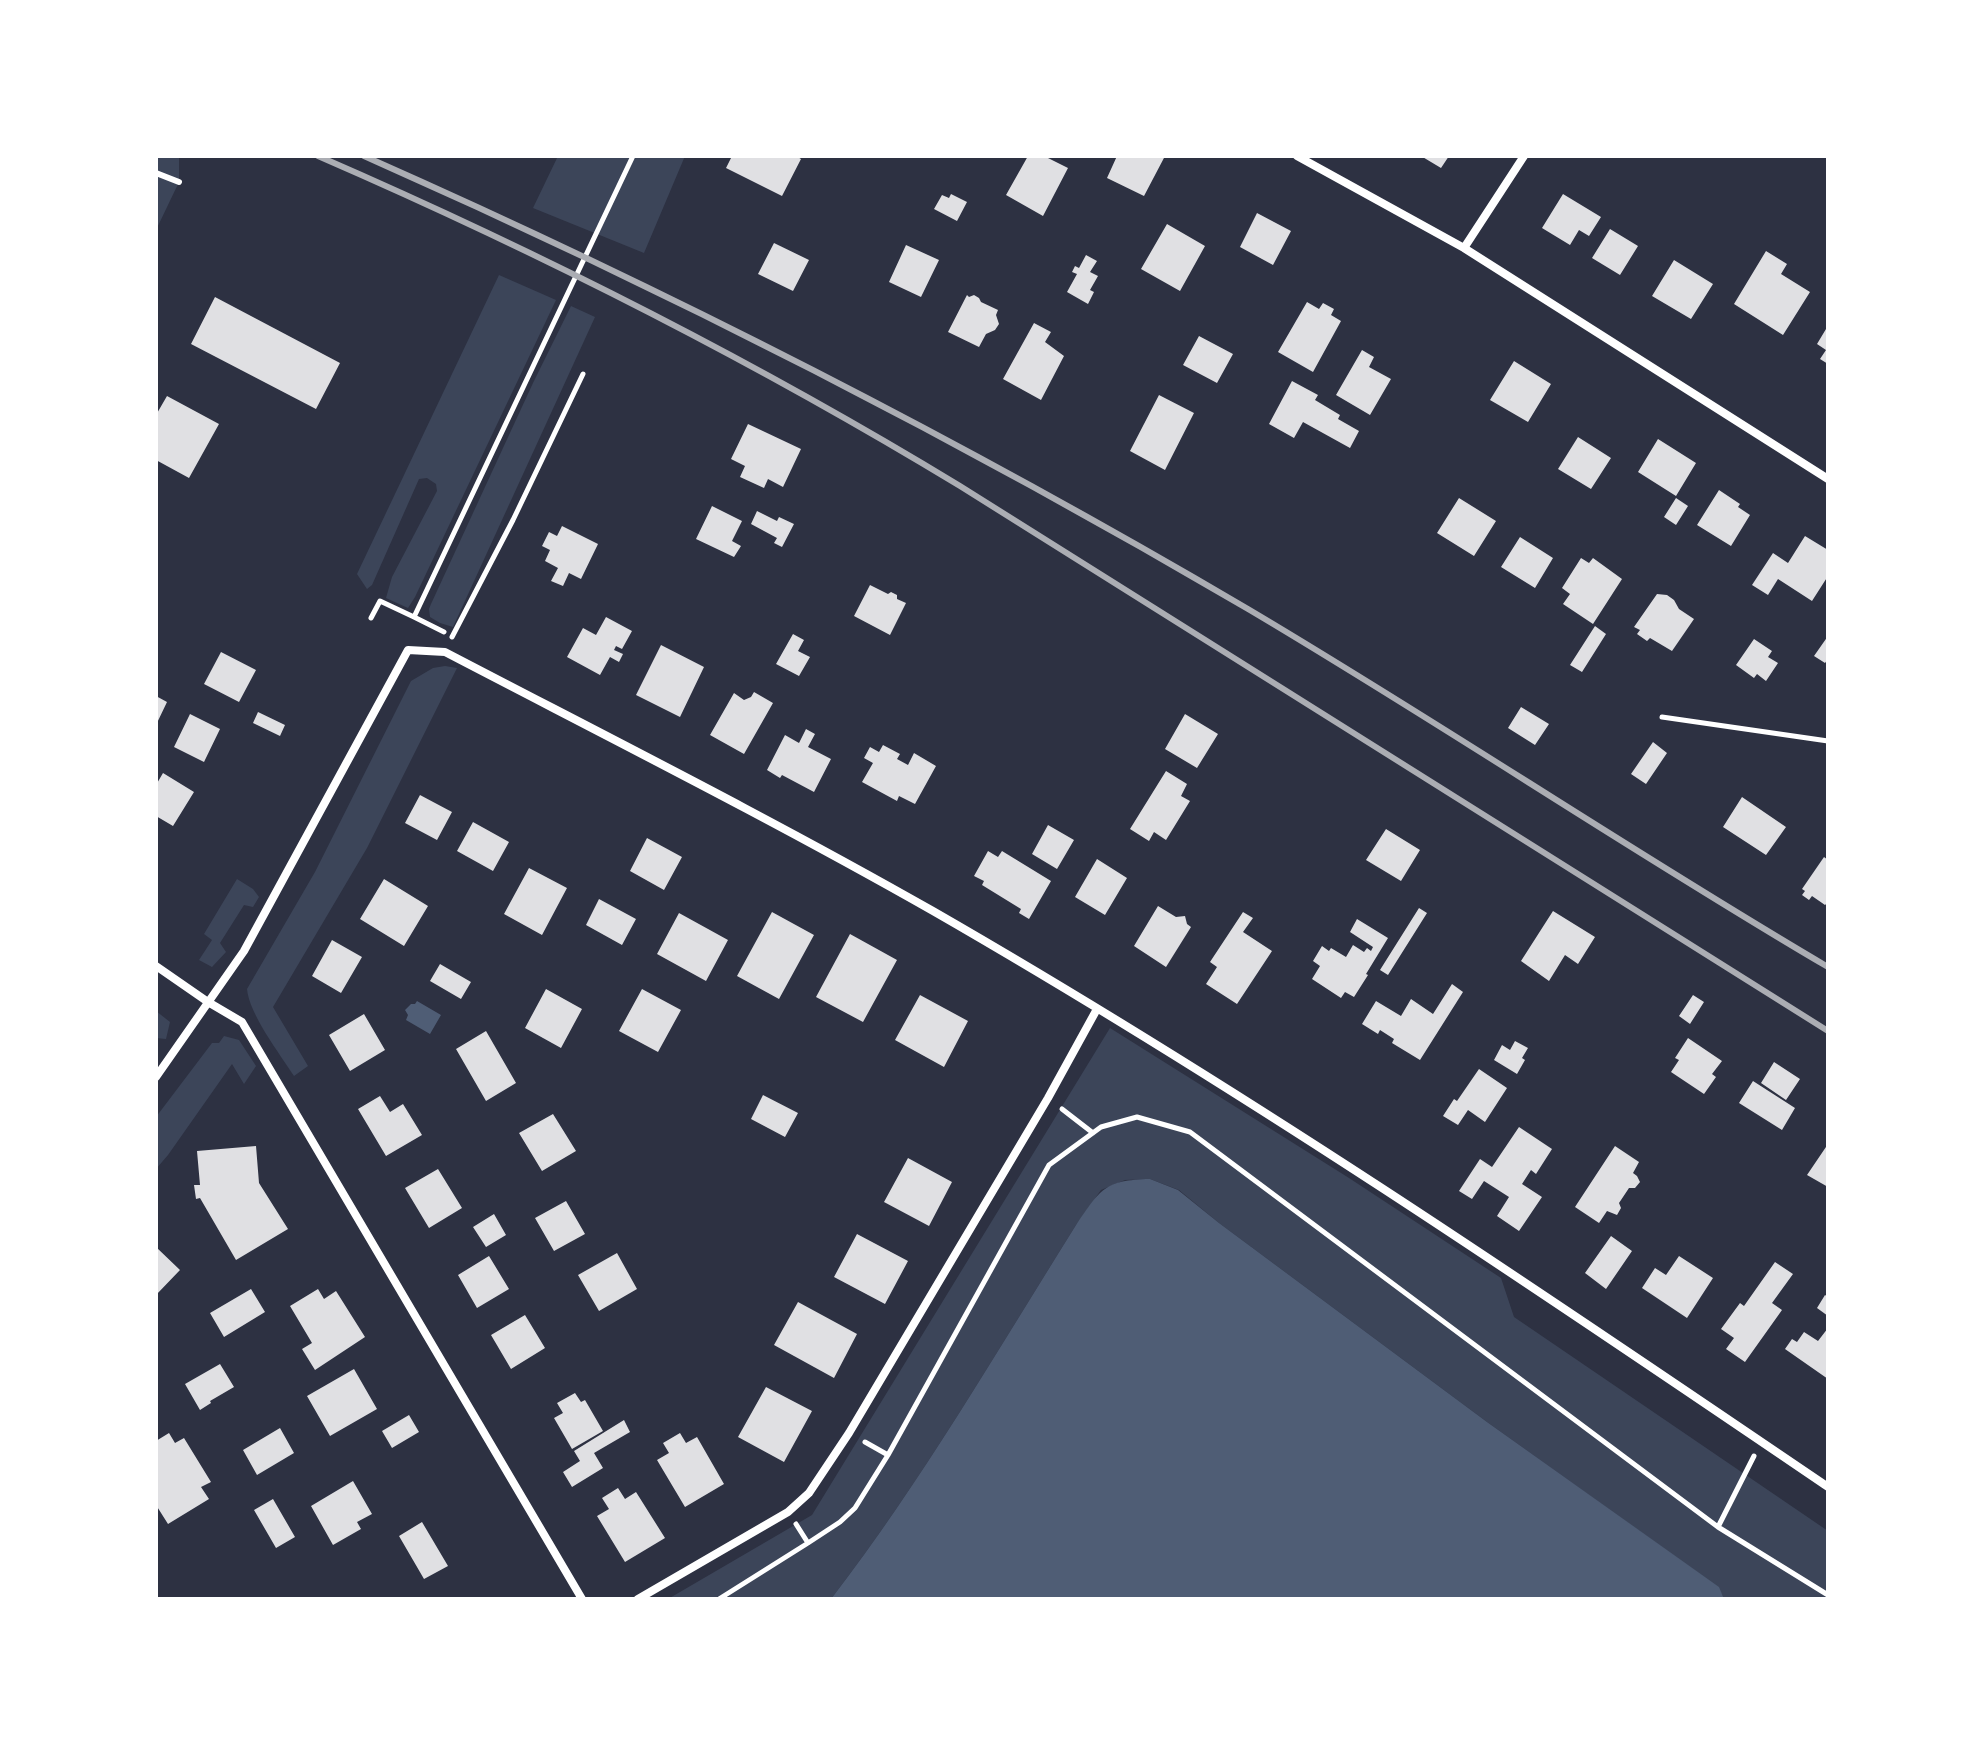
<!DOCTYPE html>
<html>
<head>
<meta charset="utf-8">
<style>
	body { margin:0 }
	#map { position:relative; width:1984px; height:1755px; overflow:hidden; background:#2d3142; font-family:Karla,sans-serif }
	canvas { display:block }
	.frame { position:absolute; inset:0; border:158px solid #fff; pointer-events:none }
</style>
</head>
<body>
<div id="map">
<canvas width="1984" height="1755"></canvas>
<div class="frame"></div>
</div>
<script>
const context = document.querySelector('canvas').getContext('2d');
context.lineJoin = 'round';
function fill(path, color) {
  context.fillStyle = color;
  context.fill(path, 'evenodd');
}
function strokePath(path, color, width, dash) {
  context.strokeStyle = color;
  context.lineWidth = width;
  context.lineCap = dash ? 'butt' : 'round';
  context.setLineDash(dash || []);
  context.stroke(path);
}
fill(new Path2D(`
	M156 156H179V182L156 230Z
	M558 156H685L644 253 533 208Z
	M499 275 556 300 415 597 408 608 386 598 392 577 437 491 436 484 427 478 419 479 372 585 367 589 357 574Z
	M571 306 595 317 453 627 440 623 430 617 429 609 431 604 533 383Z
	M445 666 457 668 367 848 273 1007 308 1066 294 1076C280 1054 249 1014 247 989L315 872 411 681 433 668Z
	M237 879 253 889 259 897 253 907 244 905 220 943 226 952 212 967 199 960 212 940 204 934Z
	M156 1011 170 1022 166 1039 156 1038Z
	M1110 1028 1349 1178 1501 1278 1514 1317 1828 1531V1599H1724L1718 1587 1487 1422 1219 1223 1179 1190 1150 1179 1125 1180 1101 1190 1076 1225C997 1351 922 1481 831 1599H668L812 1515Z
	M224 1036 239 1040 256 1066 244 1084 232 1064 168 1155 156 1169V1117L212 1043H219Z`), '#3c4559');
fill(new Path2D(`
	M417 1001 441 1015 430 1034 406 1020 408 1015 405 1010 411 1004H415Z
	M1150 1179 1178 1190 1219 1223 1487 1422 1719 1587 1724 1599H831C922 1481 997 1351 1076 1225 1101 1189 1104 1180 1150 1179Z`), '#4f5d75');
fill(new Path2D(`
	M732 156H796L801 159 782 196 726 168Z
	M1028 156H1044L1068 168 1043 216 1006 195Z
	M1117 156H1165L1144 196 1107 178Z
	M1421 156H1449L1441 168Z
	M951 194 967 202 957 221 934 209 942 195 949 198Z
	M1563 194 1601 217 1589 236 1579 230 1570 245 1542 228Z
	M1257 213 1291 231 1273 265 1240 247Z
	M1167 224 1205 246 1180 291 1141 269Z
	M1610 229 1638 246 1620 275 1592 258Z
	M774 243 809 260 793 291 758 274Z
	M906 245 939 260 921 297 889 282Z
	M1766 251 1787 264 1781 274 1810 292 1783 335 1734 304Z
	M1086 255 1097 261 1090 272 1098 276 1090 290 1094 292 1088 304 1067 292 1077 274 1072 272 1075 266 1079 268Z
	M1674 260 1713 284 1691 319 1652 296Z
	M967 295 969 297 974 295 979 298 981 302 998 310 996 315 999 324 995 330 986 334 979 347 948 332Z
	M215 297 340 363 316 409 191 344Z
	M1307 302 1319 309 1323 303 1334 309 1331 315 1341 321 1313 372 1278 352Z
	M1034 323 1051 332 1045 342 1064 356 1041 400 1003 379Z
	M1826 329 1828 330V364L1820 359 1826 350 1817 344Z
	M1199 336 1233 354 1217 383 1183 365Z
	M1362 350 1374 357 1369 367 1391 379 1370 415 1336 395Z
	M1514 361 1551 384 1528 422 1490 400Z
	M1292 381 1318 395 1315 400 1340 415 1338 419 1359 431 1350 448 1303 422 1294 438 1269 424Z
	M1159 395 1194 413 1165 470 1130 451Z
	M167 396 219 424 189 478 156 460V415Z
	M748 424 801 449 783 487 768 479 764 488 740 477 745 466 731 459Z
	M1578 437 1611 458 1591 489 1558 469Z
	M1658 439 1696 463 1676 496 1638 472Z
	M1719 490 1740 504 1738 507 1750 515 1731 546 1697 525Z
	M1459 498 1496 521 1474 556 1437 533Z
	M1676 498 1688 506 1676 525 1664 517Z
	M712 506 742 521 732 541 741 546 734 557 696 539Z
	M757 511 777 521 779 517 794 524 782 547 774 543 777 538 751 524Z
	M562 526 598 544 581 579 569 573 563 586 551 581 558 568 545 561 550 550 542 546 549 532 557 536Z
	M1805 536 1828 550V576L1812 601 1778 579 1768 595 1752 585 1773 553 1788 563Z
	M1520 537 1553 558 1535 588 1501 567Z
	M1581 558 1589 563 1593 558 1622 579 1593 624 1563 604 1570 594 1562 588Z
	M870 585 888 594 891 592 897 595V599L906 603 890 635 854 616Z
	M1657 594 1667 595 1674 600 1679 609 1694 619 1672 651 1650 638 1647 641 1637 634 1640 630 1634 627Z
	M606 617 632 631 622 649 616 646 614 650 623 654 619 662 610 657 600 675 567 657 583 628 596 635Z
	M1595 626 1606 634 1582 672 1570 665Z
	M793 634 804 640 798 651 810 657 799 676 776 664Z
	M1828 636V659L1825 663 1814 656Z
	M1754 639 1772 651 1768 657 1778 663 1766 681 1757 674 1754 678 1736 665Z
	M661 645 704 667 680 717 636 695Z
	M221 652 256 670 239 702 204 684Z
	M754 692 773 703 744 754 710 735 734 693 744 700 751 697Z
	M156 696 167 702 156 725Z
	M1521 707 1549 724 1535 745 1508 728Z
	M258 712 285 725 280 736 253 723Z
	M190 714 220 729 204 762 174 747Z
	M1185 714 1218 734 1197 768 1165 749Z
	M806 729 815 734 808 747 831 759 814 792 782 775 780 778 767 770 785 735 799 743Z
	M1653 742 1667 753 1646 784 1631 774Z
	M883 745 900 754 897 759 908 765 914 753 936 766 915 804 899 796 897 801 862 782 873 763 864 758 870 747 879 752Z
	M1166 771 1187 784 1181 796 1190 801 1166 840 1154 832 1149 841 1130 829Z
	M163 773 194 792 173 826 156 816V785Z
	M420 795 452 812 437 840 405 823Z
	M1742 797 1786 827 1766 855 1723 827Z
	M473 822 509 842 493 871 457 851Z
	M1048 825 1074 840 1057 869 1032 854Z
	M1386 829 1420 850 1401 881 1366 860Z
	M647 838 682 857 664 890 630 871Z
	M988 851 998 857 1002 851 1051 881 1029 919 1019 913 1021 909 982 885 984 881 974 876Z
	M1824 857 1828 860V902L1825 905 1812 896 1809 900 1802 895 1805 891 1802 889Z
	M1097 859 1127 878 1105 915 1075 897Z
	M529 868 567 888 542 935 504 914Z
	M384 879 428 906 404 946 360 919Z
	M599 899 636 919 622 945 586 925Z
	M1158 906 1176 917 1185 916 1187 924 1191 927 1166 967 1134 946Z
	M1419 908 1427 913 1388 975 1380 970Z
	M1553 911 1595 937 1578 964 1565 955 1549 981 1521 961Z
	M772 912 814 935 779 999 737 976Z
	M1243 912 1253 918 1243 932 1272 951 1237 1004 1206 984 1217 967 1210 962Z
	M679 913 728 940 706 981 657 954Z
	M1357 919 1388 938 1366 974 1368 975 1354 997 1345 992 1341 998 1312 979 1320 966 1313 961 1322 946 1329 951 1331 948 1346 957 1353 945 1364 952 1367 948 1371 951 1373 947 1350 932Z
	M850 934 897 960 863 1022 816 997Z
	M332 940 362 957 341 993 312 976Z
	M440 964 471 982 461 999 430 981Z
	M1452 984 1463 992 1420 1060 1392 1043 1394 1039 1380 1030 1378 1034 1362 1024 1376 1001 1401 1016 1411 999 1433 1014Z
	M546 989 582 1009 561 1048 525 1028Z
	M642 989 681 1010 658 1052 619 1031Z
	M920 995 968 1021 944 1067 895 1040Z
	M1693 995 1704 1002 1690 1024 1679 1016Z
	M364 1014 385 1050 350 1071 329 1035Z
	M486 1031 516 1083 486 1101 456 1049Z
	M1688 1038 1722 1061 1712 1074 1716 1077 1704 1094 1671 1072 1679 1060 1675 1058Z
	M1515 1041 1528 1048 1522 1058 1525 1060 1517 1074 1494 1060 1502 1045 1510 1050Z
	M1774 1062 1800 1079 1786 1100 1761 1083Z
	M1479 1069 1507 1088 1485 1122 1468 1110 1458 1125 1443 1116 1454 1099 1457 1101Z
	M1753 1081 1795 1108 1782 1130 1739 1103Z
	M763 1095 798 1113 785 1137 751 1119Z
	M380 1096 390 1112 403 1104 422 1135 386 1156 358 1109Z
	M553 1114 576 1151 542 1171 519 1133Z
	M1519 1127 1552 1149 1536 1174 1531 1170 1522 1184 1542 1197 1519 1231 1497 1216 1509 1197 1484 1181 1472 1199 1459 1191 1480 1159 1492 1167Z
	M1828 1144V1187L1807 1175Z
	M256 1146 259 1183 288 1229 236 1260 200 1198 196 1199 194 1185H200L197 1151Z
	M1615 1146 1639 1162 1633 1173 1637 1176 1640 1182 1635 1188H1629L1619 1203 1621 1208 1617 1215 1607 1211 1599 1223 1575 1207Z
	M908 1158 952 1182 929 1226 884 1202Z
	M438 1169 462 1208 429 1228 405 1188Z
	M566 1201 585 1234 554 1251 535 1218Z
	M494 1214 506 1235 486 1247 473 1227Z
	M857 1234 908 1261 885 1304 834 1277Z
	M1611 1236 1632 1251 1606 1289 1585 1273Z
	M156 1247 180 1270 156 1295Z
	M617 1253 637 1289 599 1311 578 1275Z
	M489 1256 509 1289 477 1308 458 1275Z
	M1679 1256 1713 1278 1687 1318 1642 1288 1655 1268 1666 1275Z
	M1775 1262 1793 1274 1772 1303 1782 1310 1745 1362 1726 1349 1734 1338 1721 1329 1740 1303 1744 1306Z
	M251 1289 265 1312 224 1337 210 1313Z
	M318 1289 324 1299 336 1291 365 1337 315 1370 302 1349 312 1343 290 1306Z
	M1825 1295 1828 1297V1316L1817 1308Z
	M798 1302 857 1334 834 1378 774 1345Z
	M525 1315 545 1348 511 1369 491 1335Z
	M1828 1328V1379L1785 1349 1792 1339 1797 1342 1804 1332 1818 1341Z
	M220 1364 234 1387 210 1401 211 1403 200 1410 185 1384Z
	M354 1369 377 1409 330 1436 307 1396Z
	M766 1387 812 1411 784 1462 738 1437Z
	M575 1393 581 1402 585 1400 603 1431 572 1449 554 1418 563 1413 557 1403Z
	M409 1415 419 1432 392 1448 382 1431Z
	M624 1420 630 1432 594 1453 603 1468 572 1487 563 1472 580 1461 574 1451Z
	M280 1428 294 1453 257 1475 243 1450Z
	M169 1433 175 1443 184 1438 211 1482 201 1487 209 1499 168 1524 156 1505V1441Z
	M680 1433 686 1443 697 1437 724 1484 685 1507 657 1460 669 1453 663 1443Z
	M353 1481 372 1514 357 1522 361 1529 333 1545 311 1506Z
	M618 1488 625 1499 636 1492 665 1538 625 1562 597 1516 609 1509 602 1498Z
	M273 1499 295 1537 276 1548 254 1510Z
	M422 1522 448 1566 424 1579 399 1536Z`), '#e0e0e3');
strokePath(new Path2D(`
	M371 618 380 601 414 617
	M444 632 414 617 633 156
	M452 637 513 520 583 374
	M1662 717 1828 741
	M1062 1109 1093 1133
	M865 1442 888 1455
	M796 1524 808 1543
	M1718 1527 1754 1456
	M719 1599 808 1543 840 1522 855 1508 888 1455 1049 1165 1101 1127 1137 1117 1190 1132 1718 1527 1828 1595`), '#fff', 5);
strokePath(new Path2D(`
	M156 173 179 182`), '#fff', 6);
strokePath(new Path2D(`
	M1297 156 1464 248 1828 479
	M1464 248 1524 156
	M156 966 208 1002 242 1022 582 1599
	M156 1077 244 951 408 650 445 652C608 737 773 820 933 911 1241 1088 1535 1288 1828 1487
	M638 1599 788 1512 809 1493 849 1433 1048 1098 1097 1009`), '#fff', 8);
strokePath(new Path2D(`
	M318 156C539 252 754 361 960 486L1828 1031
	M364 156C667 290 962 441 1248 609 1444 725 1632 852 1828 967`), '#abadb3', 6);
</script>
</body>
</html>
